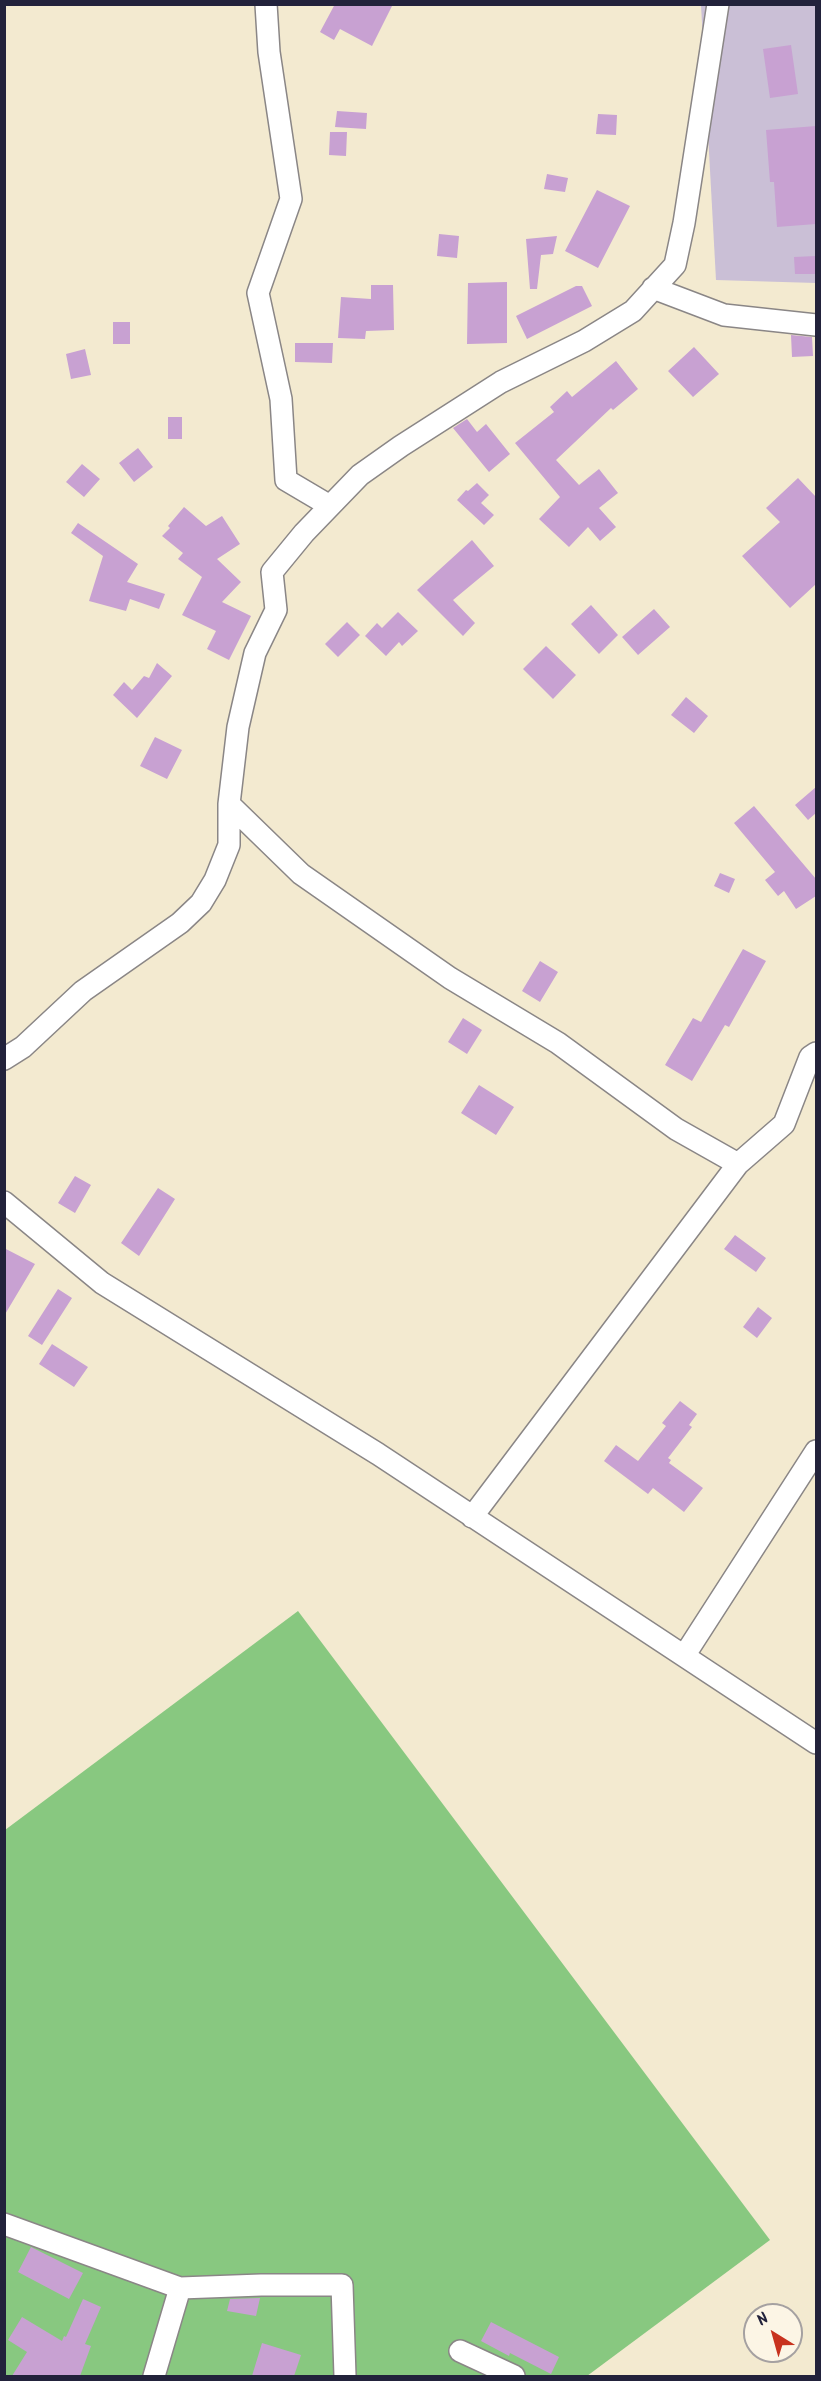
<!DOCTYPE html>
<html>
<head>
<meta charset="utf-8">
<style>
	body { margin:0 }
	#map { position:relative; width:821px; height:2381px; overflow:hidden; background:#f3ead0; font-family:Kalam,sans-serif }
	canvas { display:block }
	.frame { position:absolute; inset:0; border:6px solid #22223b; pointer-events:none }
	.north { position:absolute; left:743px; top:2303px; width:60px; height:60px; box-sizing:border-box; background:#fcf5e5; border:2px solid #a5a1a1; border-radius:50%; rotate:323deg; font-size:16px; font-weight:700; line-height:24px; text-align:center; color:#22223b }
	.north::after { content:''; display:block; margin:auto; width:21px; height:27px; background:#c8321e; clip-path:polygon(50% 0,100% 100%,50% 72%,0 100%) }
</style>
</head>
<body>
<div id="map">
<canvas width="821" height="2381"></canvas>
<div class="frame"></div>
<div class="north">N</div>
</div>
<script>
const context = document.querySelector('canvas').getContext('2d');
context.lineJoin = 'round';
function fill(path, color) {
  context.fillStyle = color;
  context.fill(path, 'evenodd');
}
function strokePath(path, color, width, dash) {
  context.strokeStyle = color;
  context.lineWidth = width;
  context.lineCap = dash ? 'butt' : 'round';
  context.setLineDash(dash || []);
  context.stroke(path);
}
fill(new Path2D(`
	M701 5H816V283L716 280Z`), '#cabfd6');
fill(new Path2D(`
	M298 1611 770 2240 587 2376H5V1830Z`), '#88c880');
fill(new Path2D(`
	M335 4H393L372 46 340 29 334 40 320 32Z
	M791 45 798 94 770 98 763 49Z
	M337 111 367 113 366 129 335 127Z
	M598 114 617 115 616 135 596 134Z
	M816 126V224L777 227 774 182H770L766 130Z
	M330 132H347L346 156 329 155Z
	M547 174 568 178 565 192 544 189Z
	M597 190 630 206 598 268 565 251Z
	M439 234 459 236 457 258 437 256Z
	M557 236 553 254 541 255 537 289H530L526 239Z
	M816 256V274H795L794 257Z
	M507 282V343L467 344 468 283Z
	M371 285H393L394 330 366 331 365 339 338 338 341 297 371 299Z
	M576 286H582L592 306 527 339 516 316Z
	M113 322H130V344H113Z
	M791 335 812 337 813 356 792 357Z
	M295 343H333L332 363 295 362Z
	M694 347 719 374 693 397 668 371Z
	M85 349 91 375 71 379 66 354Z
	M616 361 638 389 613 410 611 408 556 460 579 485 599 469 618 493 599 508 616 527 600 541 588 527 569 547 539 519 560 497 515 443 554 412 550 407 567 391 572 397Z
	M168 417H182V439H168Z
	M467 419 477 432 486 424 510 454 489 472 453 428Z
	M138 448 153 467 134 482 119 463Z
	M82 464 100 479 84 497 66 482Z
	M798 478 816 497V584L790 608 742 556 780 522 766 508Z
	M477 483 489 495 481 503 494 515 484 525 457 500 466 490 468 491Z
	M184 507 206 526 222 516 240 544 217 559 241 582 222 602 251 616 229 660 207 649 216 631 182 615 202 577 178 559 183 553 162 536 170 528 168 526Z
	M78 523 138 564 127 582 165 594 159 609 130 599 126 611 89 601 103 556 71 533Z
	M472 540 494 566 453 600 475 623 463 636 417 590Z
	M591 605 618 635 599 654 571 624Z
	M654 609 670 627 638 655 622 637Z
	M398 612 418 631 402 646 399 642 386 656 365 636 377 623 382 628Z
	M347 622 360 635 338 657 325 644Z
	M546 646 576 675 553 699 523 669Z
	M157 663 172 676 137 718 113 695 124 682 132 690 144 676 149 678Z
	M686 697 708 716 694 733 671 715Z
	M155 737 182 750 167 779 140 766Z
	M816 787V813L808 820 795 805Z
	M754 806 816 879V896L796 909 784 891 778 896 765 880 775 872 734 823Z
	M720 873 735 879 729 893 714 886Z
	M743 949 766 961 729 1027 725 1025 692 1081 665 1065 693 1018 701 1022Z
	M540 961 558 972 540 1002 522 991Z
	M463 1018 482 1030 467 1054 448 1042Z
	M479 1085 514 1107 496 1135 461 1113Z
	M75 1176 91 1185 75 1213 58 1203Z
	M158 1188 175 1199 139 1256 121 1243Z
	M735 1235 766 1258 756 1272 724 1249Z
	M4 1248 35 1264 4 1316Z
	M58 1289 72 1298 42 1345 28 1336Z
	M758 1307 772 1318 757 1338 743 1327Z
	M52 1344 88 1367 74 1387 39 1364Z
	M680 1401 697 1414 689 1425 692 1427 668 1458 671 1460 669 1463 703 1488 684 1512 653 1488 648 1494 604 1461 616 1445 638 1461 666 1426 662 1423Z
	M31 2247 83 2273 69 2299 18 2272Z
	M260 2298 256 2316 227 2311 230 2299Z
	M83 2299 101 2307 85 2344 91 2346 80 2376H12L27 2352 8 2340 22 2317 62 2341 64 2336 66 2337Z
	M491 2322 559 2357 551 2374 510 2353 509 2356 481 2341Z
	M262 2343 301 2355 294 2376H252Z`), '#c8a1d2');
const minor = new Path2D(`
	M266 4 269 52 291 199 258 293 281 399 286 480 330 506
	M653 288 724 315 816 325
	M229 804 301 874 450 978 558 1043 676 1129 738 1164 784 1124 810 1057 816 1053
	M4 1059 23 1047 83 991 180 923 201 903 215 880 229 845V804L238 727 255 653 276 610 272 572 304 533 360 475 401 446 501 382 584 341 633 311 675 265 684 223 718 4
	M4 1202 102 1283 378 1454 816 1743
	M472 1517 738 1164
	M684 1656 816 1451
	M4 2224 180 2288 154 2376
	M180 2288 261 2285H342L345 2376
	M460 2351 514 2376`);
strokePath(minor, '#8a8686', 24);
strokePath(minor, '#fff', 21);
</script>
</body>
</html>
